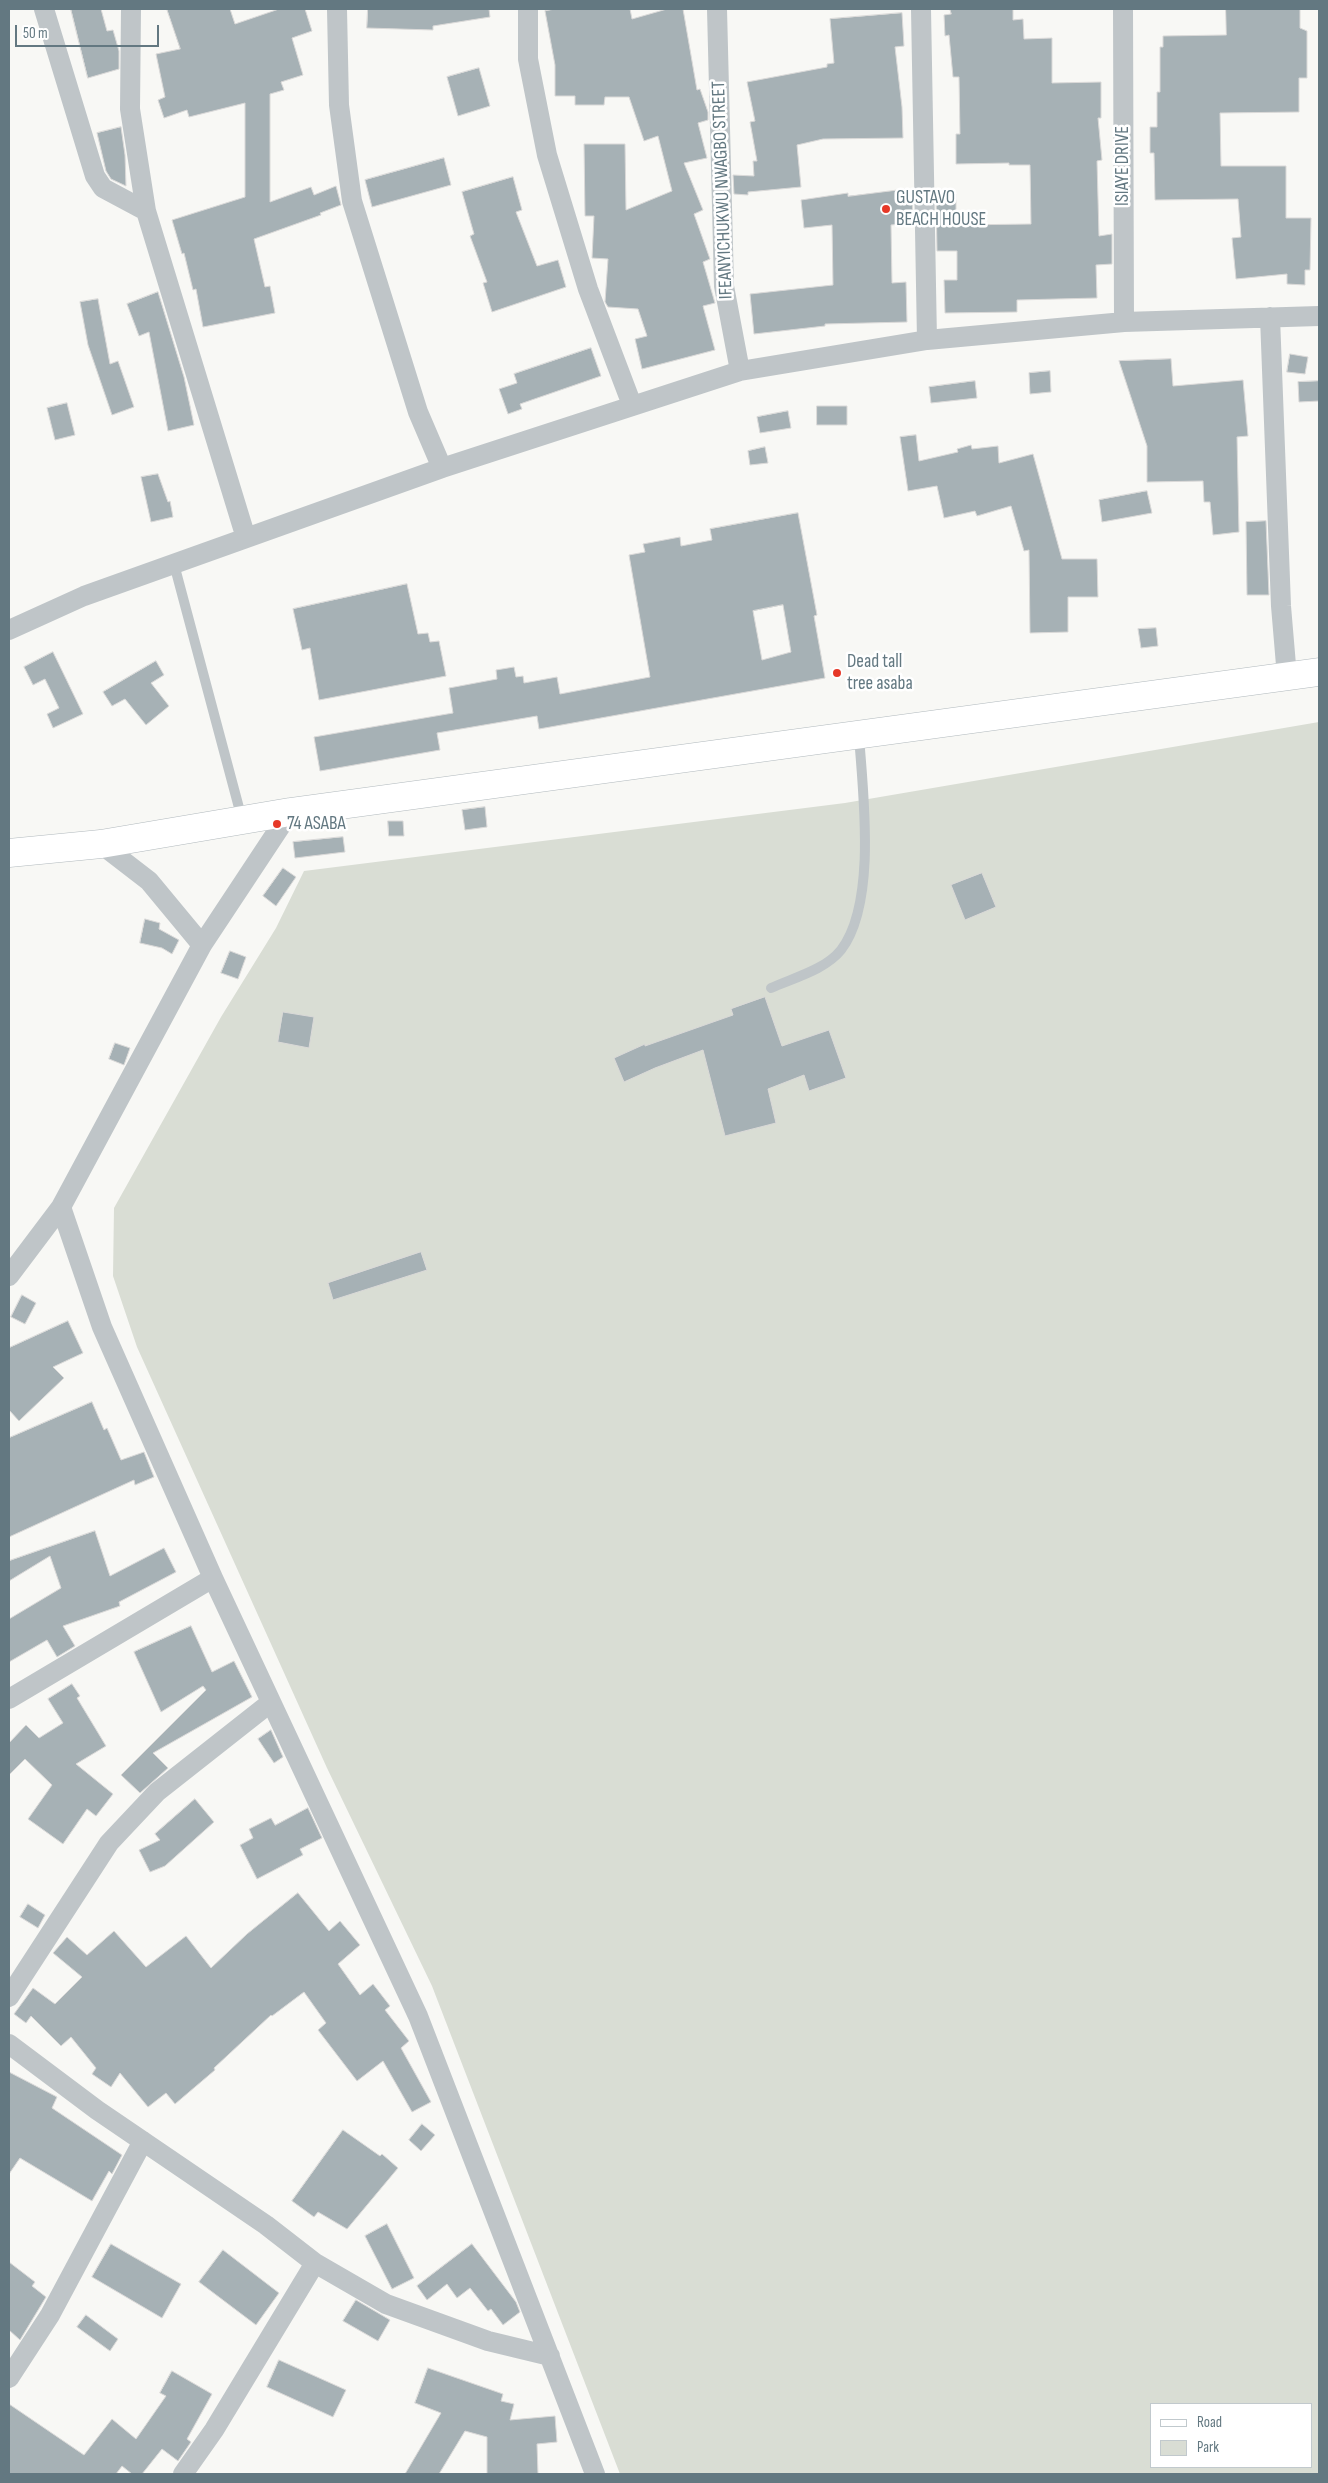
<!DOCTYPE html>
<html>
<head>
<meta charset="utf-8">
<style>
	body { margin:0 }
	#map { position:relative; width:1328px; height:2483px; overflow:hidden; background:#f8f8f5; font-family:"Sofia Sans Condensed",sans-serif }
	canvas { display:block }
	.frame { position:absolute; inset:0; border:10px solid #637881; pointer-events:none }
	.legend { position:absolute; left:1150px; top:2403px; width:162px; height:65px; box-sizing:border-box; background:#fff; border:1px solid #c1c9cd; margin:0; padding:6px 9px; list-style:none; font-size:15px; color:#637881 }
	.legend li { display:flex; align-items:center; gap:10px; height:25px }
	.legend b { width:25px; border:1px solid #c1c9cd }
	.scale { position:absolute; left:15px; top:25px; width:144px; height:22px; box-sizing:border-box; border:2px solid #637881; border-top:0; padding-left:6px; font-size:15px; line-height:18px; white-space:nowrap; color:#637881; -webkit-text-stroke:4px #fff; paint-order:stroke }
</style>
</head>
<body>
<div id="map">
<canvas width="1328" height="2483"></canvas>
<div class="frame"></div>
<ul class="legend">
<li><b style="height:6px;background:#fff"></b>Road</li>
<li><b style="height:14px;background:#d9ddd4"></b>Park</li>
</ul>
<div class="scale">50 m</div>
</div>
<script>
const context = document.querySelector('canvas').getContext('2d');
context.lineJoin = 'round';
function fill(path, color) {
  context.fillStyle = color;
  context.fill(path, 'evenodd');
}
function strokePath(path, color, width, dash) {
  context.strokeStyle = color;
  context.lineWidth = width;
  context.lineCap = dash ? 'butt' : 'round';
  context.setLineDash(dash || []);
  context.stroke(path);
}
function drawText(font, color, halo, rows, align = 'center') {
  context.font = font + ' "Sofia Sans Condensed",sans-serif';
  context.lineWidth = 5;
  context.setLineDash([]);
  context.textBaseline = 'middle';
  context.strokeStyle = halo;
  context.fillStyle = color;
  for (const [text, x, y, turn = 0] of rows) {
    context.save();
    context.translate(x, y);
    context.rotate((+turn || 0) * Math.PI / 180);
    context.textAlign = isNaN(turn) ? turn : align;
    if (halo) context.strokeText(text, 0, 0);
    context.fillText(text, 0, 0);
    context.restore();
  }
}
fill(new Path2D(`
	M1319 722V2474H620L432 1986 327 1768 137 1347 113 1276 114 1208 221 1017 276 928 304 871 845 803ZM1152 2404H1312V2467H1152Z`), '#d9ddd4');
const building = new Path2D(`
	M71 9H101L107 31 113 30 119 51V69L88 78Z
	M167 9H230L235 24 279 9H305L312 31 292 38 303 75 281 82 284 90 270 94V202L311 187 314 195 336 186 341 205 320 213 321 215 254 239 265 287 270 286 275 313 203 327 196 289 193 290 184 253 182 254 172 220 245 197V103L189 117 187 110 164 118 158 100 165 97 156 54 180 49Z
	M368 9H489L490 17 433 26V30L367 28Z
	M556 9H630L632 19 667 9H683L697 90 700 89 708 112V120L698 123 707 158 684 163 703 210 694 214 710 259 703 262 715 303 703 306 715 350 642 369 635 339 647 336 638 309 608 307 605 302 608 259 592 258 594 216H585L584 144H625L626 210 672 191 658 136 644 141 629 97H605L604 105H575V96H555V65L545 11Z
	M950 9H1013V20L1023 19 1024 39 1052 38V83L1101 82V118H1098L1102 160 1097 161 1099 236 1112 234V264L1096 265 1097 298 1017 300V312L945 313 944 280H957V251H937L936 194H956V225L1031 224 1030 165H1009V163L956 164V134H960L959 77H953L949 35 945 36 944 15 951 14Z
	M1226 9H1300V28L1307 31V78H1299V112L1220 113 1221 166H1286V218H1311L1310 270H1305V285L1287 284V274L1236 279 1232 238 1241 237 1238 199 1155 200 1154 153H1150V127H1157V92H1160V47H1163V36L1226 35Z
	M902 13 904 46 895 47 902 107 903 138 823 139 797 145 801 187 748 192V195L734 194 733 175 754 176 753 161H757L750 122 755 121 747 82 827 67V64L834 63 830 19Z
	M479 68 490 106 458 116 447 77Z
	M121 127 125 155 126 186 111 179 106 171 97 133Z
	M444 158 451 185 372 207 365 180Z
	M513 177 522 210 516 212 537 266 558 260 566 287 492 312 483 283 487 282 470 236 474 234 462 192Z
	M908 189 909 195 912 194 913 223 891 225 892 283 906 282 907 322 825 324V326L754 334 750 294 833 285 832 225 804 228 801 200 848 193V196Z
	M158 292 184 377 194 425 168 431 149 332 139 336 127 304Z
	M98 299 110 364 118 361 134 407 112 415 88 345 80 302Z
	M591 348 601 376 520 404 522 409 508 414 499 389 517 383 514 374Z
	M1290 354 1308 357 1305 374 1287 372Z
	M1171 359 1173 386 1243 380 1248 436 1237 437 1239 532 1213 535 1210 502H1204L1203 481 1147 482V446L1119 361Z
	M1050 371 1051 392 1030 394 1029 373Z
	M975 381 977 398 931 403 929 387Z
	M1319 381V401L1299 402 1298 382Z
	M67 403 75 435 55 440 47 408Z
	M817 406H847V425H817Z
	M788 411 791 428 760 433 757 417Z
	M916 435 919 461 958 452 957 449 971 445 972 449 998 446 999 463 1033 454 1062 559H1097L1098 597H1068V632L1030 633 1029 550 1024 551 1011 506 977 516 975 511 944 518 937 486 908 491 900 437Z
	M765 447 768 463 750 465 748 451Z
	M158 474 168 502 170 501 173 517 151 522 141 477Z
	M1147 491 1152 513 1102 522 1099 500Z
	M798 513 817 615 814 616 825 678 539 729 537 716 437 733 440 750 320 771 314 737 453 713 449 688 497 679 496 670 514 667 516 677 523 676 524 683 557 677 560 694 650 677 629 555 645 552 643 544 680 537 681 546 712 540 710 529ZM783 605 791 652 762 660 753 611Z
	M1266 521 1269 595H1247L1246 522Z
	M407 584 418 634 428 633 430 642 439 641 446 676 319 700 310 648 302 650 293 609Z
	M1156 628 1158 646 1141 648 1138 629Z
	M53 652 83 714 53 728 47 714 59 708 45 679 33 685 24 667Z
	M156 661 164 675 151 683 169 706 146 725 125 699 112 706 103 692Z
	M485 807 487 827 465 830 462 810Z
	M388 821H403L404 836H389Z
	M343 837 345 852 295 858 293 842Z
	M283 868 296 877 276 906 263 896Z
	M982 873 996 907 965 920 951 885Z
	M145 919 160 923 159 929 179 940 172 954 162 948 140 943Z
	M230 951 246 957 238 979 221 973Z
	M765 997 782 1046 829 1030 846 1078 809 1091 804 1075 768 1089 776 1123 725 1136 703 1050 655 1068 624 1082 614 1058 645 1044V1046L733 1015 731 1009Z
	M283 1012 314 1017 309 1048 278 1042Z
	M115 1043 130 1048 124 1065 109 1059Z
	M421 1252 427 1270 333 1300 328 1283Z
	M22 1295 36 1303 25 1324 11 1317Z
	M68 1321 83 1353 53 1367 64 1378 19 1421 9 1410V1348Z
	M92 1402 104 1430 107 1428 121 1460 144 1452 154 1477 135 1485 134 1480 9 1537V1438Z
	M95 1531 110 1576 164 1548 176 1572 119 1602 120 1606 63 1626 75 1646 57 1657 47 1640 9 1662V1619L61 1588 50 1556 9 1581V1561Z
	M191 1626 212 1672 234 1661 252 1697 153 1753 168 1768 140 1793 121 1775 206 1690 203 1686 161 1712 134 1652Z
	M72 1684 80 1696 77 1698 106 1746 76 1764 113 1794 96 1816 87 1809 63 1844 28 1819 52 1785 25 1759 9 1775V1743L26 1725 39 1738 63 1723 48 1699Z
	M271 1730 283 1757 274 1763 258 1739Z
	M195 1799 214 1822 165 1866 150 1872 139 1850 160 1840 155 1834Z
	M308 1808 322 1838 300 1849 303 1855 257 1879 240 1845 253 1838 249 1829 271 1818 275 1825Z
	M298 1893 329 1931 340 1921 360 1945 338 1964 360 1995 373 1984 390 2006 385 2010 409 2041 401 2048 431 2102 412 2112 383 2061 357 2081 318 2030 326 2023 304 1992 272 2016 271 2015 214 2068 215 2070 175 2104 166 2093 148 2107 120 2073 111 2087 92 2074 96 2068 71 2037 61 2046 31 2016 26 2023 14 2014 33 1988 55 2004 82 1977 53 1953 67 1937 87 1955 114 1931 146 1967 186 1936 211 1968 247 1934Z
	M28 1904 45 1915 38 1928 20 1917Z
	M9 2072 57 2097 52 2108 122 2155 112 2174 109 2171 92 2201 20 2158 9 2174Z
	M422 2124 435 2135 421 2151 409 2140Z
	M343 2130 380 2156 382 2154 398 2168 347 2229 318 2212 314 2217 292 2201Z
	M387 2224 414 2278 392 2289 365 2236Z
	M111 2244 181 2284 162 2318 92 2277Z
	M472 2244 516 2302 520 2312 503 2325 491 2309 488 2311 470 2288 457 2298 447 2284 427 2300 417 2286Z
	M223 2250 279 2293 256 2325 199 2282Z
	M9 2262 35 2282 32 2286 46 2297 20 2340 9 2330Z
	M356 2300 390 2320 378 2341 343 2321Z
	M86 2315 118 2339 110 2351 77 2327Z
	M279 2360 346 2390 333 2417 267 2387Z
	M428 2368 503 2394 501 2401 514 2404 510 2420 555 2416 557 2442 537 2444 538 2474H487V2437L465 2431 439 2474H405L441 2413 415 2403Z
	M172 2371 212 2394 187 2439 191 2442 178 2461 162 2449 142 2474H132L122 2466 116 2474H9V2404L84 2455 112 2419 136 2439 166 2396 160 2393Z`);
fill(building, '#a6b1b5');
strokePath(building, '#dad9d8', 1);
const secondary = new Path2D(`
	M9 853 101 844 290 812 1319 672`);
strokePath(secondary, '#b1b9bd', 29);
strokePath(new Path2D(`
	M174 564 242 819
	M771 988C793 978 825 970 841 950 877 903 863 793 859 736`), '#bfc5c8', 10);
strokePath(new Path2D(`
	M44 9 95 176 103 188 146 211
	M131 9 130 109 146 211 246 538
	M337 9 339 105 352 201 418 412 442 468
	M528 9V59L547 155 588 289 632 405
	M717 9 724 286 740 371
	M921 9 927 340
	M1123 9 1124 322
	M1270 317 1281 606 1287 677
	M9 630 84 596 442 468 740 371 927 340 1124 322 1319 316
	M101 844 149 881 202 945
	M61 1207 102 1327 213 1578 418 2016 595 2474
	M9 1276 61 1207 202 945 290 812
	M9 1699 213 1578
	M9 1997 109 1843 157 1792 270 1703
	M9 2044 97 2110 266 2225 315 2263 386 2304 488 2341 550 2356
	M9 2378 50 2315 143 2141
	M183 2474 214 2430 315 2263`), '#bfc5c8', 20);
strokePath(secondary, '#fff', 28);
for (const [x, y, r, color] of [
	[886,209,5,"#e63827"],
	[837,673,5,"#e63827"],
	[277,824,5,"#e63827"]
]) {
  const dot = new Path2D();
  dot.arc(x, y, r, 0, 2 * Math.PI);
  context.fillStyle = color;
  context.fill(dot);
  strokePath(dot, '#fff', 2);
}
drawText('19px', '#637881', '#fff', [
	["ISIAYE DRIVE",1123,166,-90],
	["IFEANYICHUKWU NWAGBO STREET",723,190,-92]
]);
drawText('19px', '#637881', '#fff', [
	["GUSTAVO",896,198],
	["BEACH HOUSE",896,220],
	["Dead tall",847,662],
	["tree asaba",847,684],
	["74 ASABA",287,824]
], 'left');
</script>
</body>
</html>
